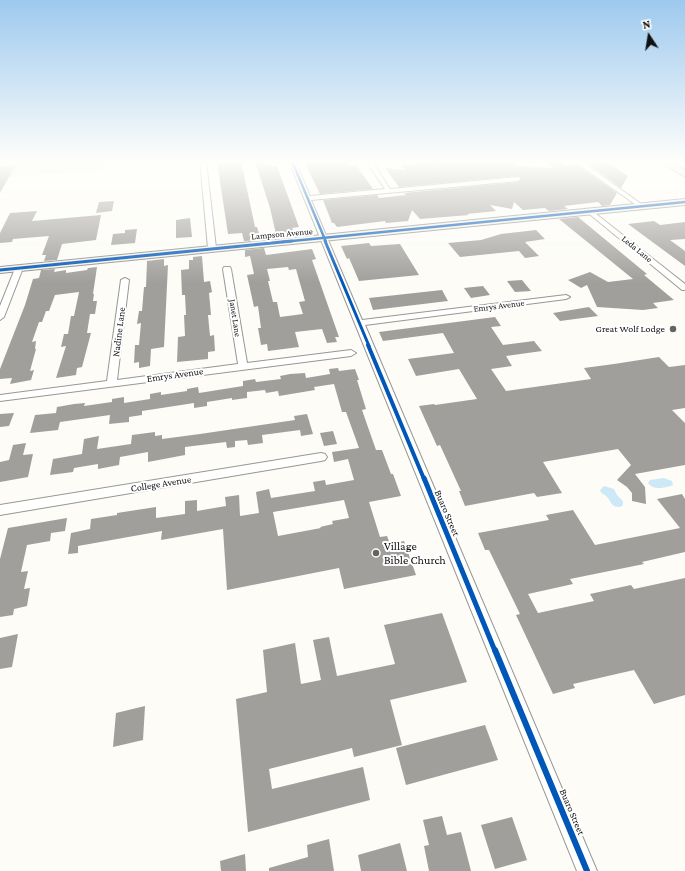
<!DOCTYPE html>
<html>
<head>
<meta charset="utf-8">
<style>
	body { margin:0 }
	#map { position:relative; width:685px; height:871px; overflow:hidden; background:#fdfcf7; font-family:"Crimson Pro",serif }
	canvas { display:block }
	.north { position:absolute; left:629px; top:16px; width:40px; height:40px; -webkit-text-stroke:3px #fff; paint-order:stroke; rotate:348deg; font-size:11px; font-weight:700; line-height:16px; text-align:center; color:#111 }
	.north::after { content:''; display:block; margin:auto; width:14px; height:18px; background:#111; clip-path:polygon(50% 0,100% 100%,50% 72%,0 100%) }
</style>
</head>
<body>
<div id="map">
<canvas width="685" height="871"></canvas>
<div class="north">N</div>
</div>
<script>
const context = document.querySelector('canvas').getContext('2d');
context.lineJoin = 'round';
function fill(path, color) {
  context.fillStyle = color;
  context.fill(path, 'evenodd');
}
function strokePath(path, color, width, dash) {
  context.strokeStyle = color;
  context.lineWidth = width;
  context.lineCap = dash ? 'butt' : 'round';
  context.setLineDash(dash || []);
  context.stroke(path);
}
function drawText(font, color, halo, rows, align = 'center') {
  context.font = font + ' "Crimson Pro",serif';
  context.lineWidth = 4;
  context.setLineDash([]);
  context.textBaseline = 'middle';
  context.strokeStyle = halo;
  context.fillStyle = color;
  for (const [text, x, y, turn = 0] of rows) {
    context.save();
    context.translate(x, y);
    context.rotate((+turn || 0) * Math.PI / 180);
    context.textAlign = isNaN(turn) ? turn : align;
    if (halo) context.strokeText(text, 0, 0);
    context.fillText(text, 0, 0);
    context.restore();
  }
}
fill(new Path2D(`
	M0 161H105L103 170 0 178Z`), '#e7f3d7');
fill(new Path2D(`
	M664 478 672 481 673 485C665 488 654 491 648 483L650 480Z
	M604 486 614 489 617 495 623 501V505L620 507C612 507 612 504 608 498 606 495 602 494 600 491L601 489Z`), '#cde8f7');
fill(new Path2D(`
	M241 161 255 227H257L261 240 244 241 242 233 228 234 217 162Z
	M255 161H264L265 164H271L272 167 277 166 299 227 292 228 294 231 276 234 270 208Z
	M304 161 350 162 349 165H356L373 189 320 194Z
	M446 161H512L517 166 553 168 546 163 561 162 565 165 576 164 617 193 610 205 602 206 598 202 564 206 568 209 549 211 545 208 523 210 514 202 512 209 490 205 496 211 467 214 469 215 420 219 412 210 408 221 386 223 385 221 337 227 334 223H332L323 200 377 195 379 198 406 195 404 193 518 182 522 179 518 176 399 187 385 168 406 170 401 165Z
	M607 162 628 176 621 188 587 163Z
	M15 166 0 193V167Z
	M114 201 112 211 96 213 99 202Z
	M37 211 32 221 101 215 96 240 62 244 57 260 44 261 46 255H42L49 236 13 239 12 242 0 243V233L10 213Z
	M578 217 647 274 644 275 674 300 653 303 658 308 643 310 597 307 587 285 581 288 568 280 590 272 608 282 633 279 559 219Z
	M190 218 192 237 176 238V220Z
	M654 221 660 225 685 222V239L670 240 685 251V266L628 224Z
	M137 229 135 243 111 245 113 234 125 233V230Z
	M536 230 545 239 525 242 539 256 525 258 519 251 460 257 448 243 481 240 501 234Z
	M369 243 371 246 400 244 419 275 359 281 349 258 347 259 341 246Z
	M264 248 266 255 312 249 316 259 312 260 339 337H335L337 342 327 343 322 329 295 332 299 347 268 351 267 344 261 345 258 328H261L258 306 254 307 247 275 254 274 250 256 245 257V250ZM288 267 289 270 296 269 305 301 299 302 303 314 280 317 277 302H273L268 281H270L267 269Z
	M202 256 204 282 210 281 212 292 209 293 211 315H208L210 336 214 335 215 351 208 352V359L177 362 178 337 185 336 184 315H186L185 295H182L181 270 189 269V260H193V257Z
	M164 259V266L168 265 164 347 151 349 150 366 139 368V362L134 363 135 345H139L141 323 137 324 139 311H142L144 287H146L147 261Z
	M97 267 93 294H94L93 301H97L95 314H90L87 333H91L82 367 77 368 76 375 56 378 66 346 61 347 64 334H68L71 316H74L79 292 55 295 49 311H46L42 322H39L32 342 36 341 35 349H36L30 371 34 370 31 380 10 384 12 378 0 379V369L25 305 33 279 39 278 41 270 55 269 54 272 66 270V273L87 270 88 268Z
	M522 280 531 291 515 292 507 281Z
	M483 286 490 295 471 298 464 288Z
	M442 290 448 301 373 310 369 298Z
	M589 307 598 316 560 321 553 313Z
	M495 317 501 326 491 327 503 345 534 341 542 351 506 356 512 366 491 369 506 391 591 379 584 368 614 364 659 357 669 367 685 365V408L672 410 685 423V465L635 474 645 487 646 504 632 501V493L627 487 617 480 631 465 618 449 543 462 562 493 537 497 534 493 465 506 459 491H461L440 445 437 446 419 406 434 404 435 405 477 399 459 369 416 376 408 359 454 353 443 333 383 341 379 332Z
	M338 368 339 371 355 369 359 380H357L366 409 362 410 376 450H382L391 474H393L401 496 369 502 380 537 387 536 390 544 404 541 416 575 344 589 339 568 227 590 223 529 161 540 162 531 78 546V553L68 554 71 533 90 529 91 519 117 515V513L156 507V518L185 514V501L197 500V511L226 506 225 497 239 495 240 516 259 513 256 492 269 489 271 498 315 491 313 482 325 480 326 485 354 480 348 459 334 462 332 452 359 448 346 412H342L334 384 314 387 315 390 279 396 278 391 266 393 265 390 247 392V398L232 400V398L207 402V406L194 408V403L142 411V415L129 417V422L109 424 110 415 60 422 58 430 30 433 35 415 56 413 57 407 74 404 85 403 84 406 112 402V399L124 397V403L150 399V394L161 392V395L187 391V389L198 387 199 393 243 386V381L255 379 256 382 281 379 280 376 290 374 305 373 306 378 330 374 329 369ZM344 500 349 518 332 521 333 524 320 527 321 528 278 536 273 512Z
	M14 413 9 426 0 427V414Z
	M307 414 313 434 301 436 300 430 262 435 263 443 248 445 247 440 235 441V447L227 448 226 442 185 447V455L148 462V452L120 457 119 465 98 469V464L74 468 73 472 50 475 53 459 82 454 84 439 99 436 97 449 131 444 132 435 155 432V436L162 435V439L200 434 295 420 294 416Z
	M333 431 337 444 324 446 320 433Z
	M26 443 23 455 33 454 28 477 0 482V462L9 460 13 445Z
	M682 494 685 499V552L642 562 644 564 570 579 573 584 528 594 538 613 594 601 590 594 631 585 634 589 685 578V695L654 704 634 670 573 684 575 688 553 694 516 615 520 614 489 550H485L478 533 549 520 546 515 573 510 595 545 680 528 657 499Z
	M67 518 65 531 51 533 50 541 27 545 21 572 28 571 24 589 30 588 27 606 14 609 13 615 0 617V559L8 528Z
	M442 613 467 682 390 700 402 745 354 757 352 748 269 769 272 789 363 767 370 800 248 832 236 699 267 692 263 650 295 643 301 684 321 680 313 640 329 637 337 676 395 664 384 625Z
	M18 634 12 667 0 669V638Z
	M145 706 143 740 113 747 116 713Z
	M485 725 498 760 406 785 396 748Z
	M442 816 447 835 461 832 471 871H429L424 846 429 845 423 820Z
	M512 817 527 860 495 869 481 825Z
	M329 839 334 871H269V868L308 857 307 845Z
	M400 843 407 871H361L358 855Z
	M245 854 246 871H221L220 861Z`), '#a19f9c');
const street = new Path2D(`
	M200 161H206L216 248 212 250 208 248Z
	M289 161H295L310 196 385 189 367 163 372 161H392L374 164 390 189 518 177 521 179 518 181 311 200 362 320 566 295 570 297 566 299 365 325 597 871H577Z
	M574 161H581L644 206 639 207Z
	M587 210H591L685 284V290H682L587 212Z
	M16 266H19L23 268 4 317 0 320V306Z
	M224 267H230L231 269 247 363 351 350 356 353 351 356 0 401V395L107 381 121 280 125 278 129 280 117 380 238 364 223 269Z
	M321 453 325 454 327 457 325 460 321 461 0 515V505Z`);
const secondary = new Path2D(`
	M685 199V205L0 273V267Z`);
const primary = new Path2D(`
	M659 161H669L685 170V177Z`);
strokePath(street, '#979795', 2);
strokePath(secondary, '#8e8d8b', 2);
strokePath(primary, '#858482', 2);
fill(street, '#fffffe');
fill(secondary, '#f6f4eb');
fill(primary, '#ede9dc');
strokePath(new Path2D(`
	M292 161 326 242
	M282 242 685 202`), '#0057b8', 2.5);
strokePath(new Path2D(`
	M325 241 369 346
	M0 270 292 241`), '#0057b8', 3);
strokePath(new Path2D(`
	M368 345 424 479`), '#0057b8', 4);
strokePath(new Path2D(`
	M424 478 495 651`), '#0057b8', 5);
strokePath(new Path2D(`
	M495 650 587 871`), '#0057b8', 6);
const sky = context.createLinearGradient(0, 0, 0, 283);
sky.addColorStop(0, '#9dc9ee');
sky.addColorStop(0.57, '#fefefb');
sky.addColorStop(1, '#fefefb00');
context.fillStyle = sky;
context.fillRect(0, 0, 685, 283);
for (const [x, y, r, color] of [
	[673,329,4,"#646362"],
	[376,553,4,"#646362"]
]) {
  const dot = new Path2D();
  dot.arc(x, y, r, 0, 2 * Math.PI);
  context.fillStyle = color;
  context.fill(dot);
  strokePath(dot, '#fff', 1.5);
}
drawText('9px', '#111', '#fff', [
	["Lampson Avenue",282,234,-5],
	["Leda Lane",637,249,39],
	["Emrys Avenue",499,306,-7],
	["Janet Lane",235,318,81]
]);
drawText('10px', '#111', '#fff', [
	["Great Wolf Lodge",665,329]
], 'right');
drawText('10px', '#111', '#fff', [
	["Nadine Lane",119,332,-83],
	["Emrys Avenue",175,375,-8],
	["College Avenue",161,484,-9],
	["Buaro Street",447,513,67],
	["Buaro Street",572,812,67]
]);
drawText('12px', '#111', '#fff', [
	["Village",384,546],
	["Bible Church",384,560]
], 'left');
</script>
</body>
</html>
